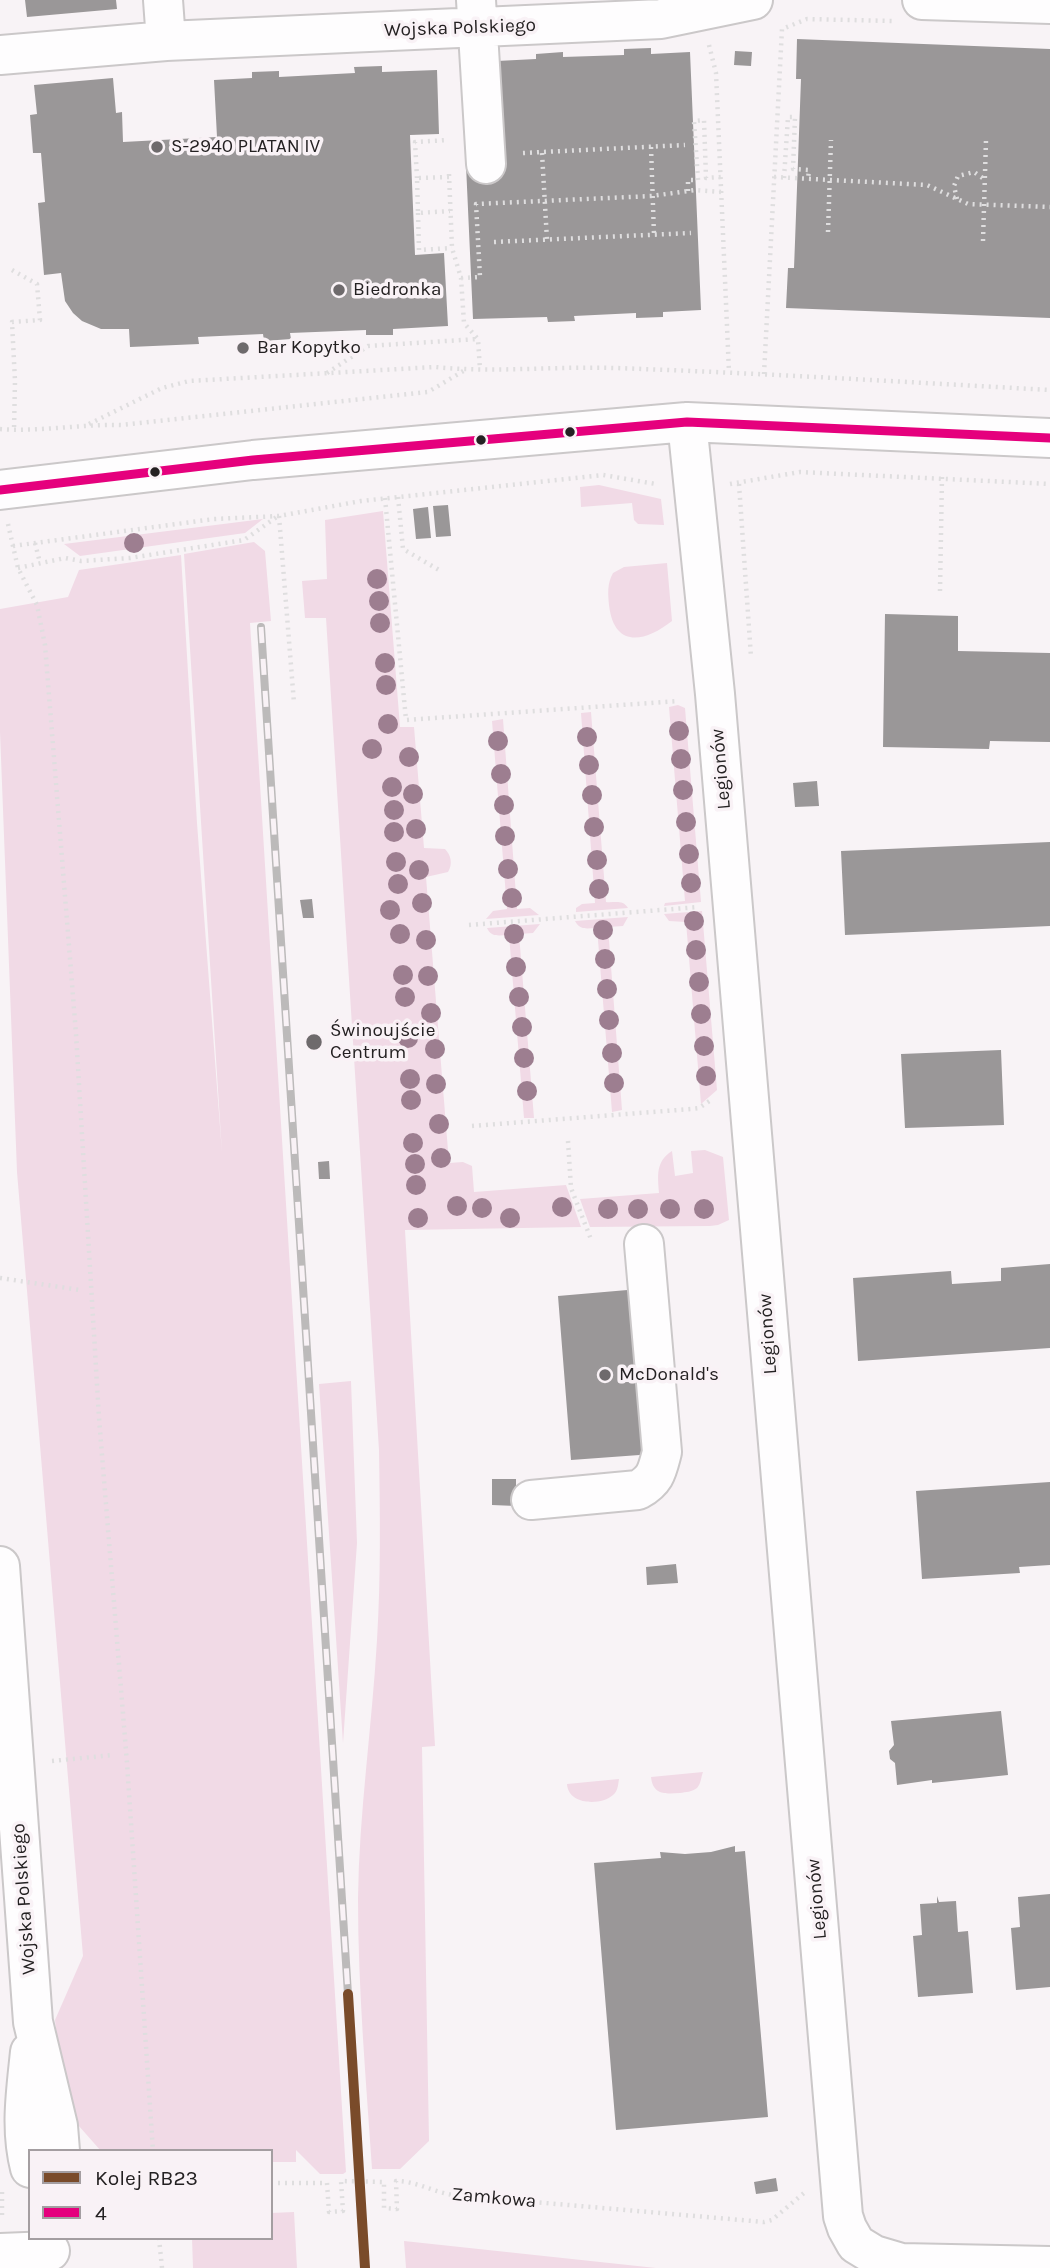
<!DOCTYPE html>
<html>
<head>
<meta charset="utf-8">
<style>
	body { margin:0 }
	#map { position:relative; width:1050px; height:2268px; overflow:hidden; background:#f8f3f6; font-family:Karla,sans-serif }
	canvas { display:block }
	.legend { position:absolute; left:28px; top:2149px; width:245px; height:91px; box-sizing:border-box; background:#f9f2f6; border:2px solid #a49ea1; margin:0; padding:9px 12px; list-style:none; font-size:21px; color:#242122 }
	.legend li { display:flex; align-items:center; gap:14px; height:35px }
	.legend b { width:35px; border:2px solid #a49ea1 }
</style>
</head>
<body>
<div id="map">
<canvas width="1050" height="2268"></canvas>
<ul class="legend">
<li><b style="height:9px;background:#7a4b2a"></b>Kolej RB23</li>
<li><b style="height:9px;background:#e5007d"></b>4</li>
</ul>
</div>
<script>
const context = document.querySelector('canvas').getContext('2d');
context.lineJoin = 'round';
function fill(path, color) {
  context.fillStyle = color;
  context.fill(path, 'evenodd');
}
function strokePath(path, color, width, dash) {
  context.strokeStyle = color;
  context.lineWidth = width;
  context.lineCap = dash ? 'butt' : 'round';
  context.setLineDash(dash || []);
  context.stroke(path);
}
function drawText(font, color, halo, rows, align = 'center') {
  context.font = font + ' Karla,sans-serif';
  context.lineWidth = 7;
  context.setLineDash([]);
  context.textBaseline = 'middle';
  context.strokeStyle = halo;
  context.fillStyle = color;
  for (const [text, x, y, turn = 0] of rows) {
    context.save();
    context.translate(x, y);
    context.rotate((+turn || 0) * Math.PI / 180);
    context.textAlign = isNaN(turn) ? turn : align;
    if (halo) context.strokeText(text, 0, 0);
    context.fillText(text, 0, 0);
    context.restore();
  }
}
fill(new Path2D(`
	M599 485 661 499 664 525 638 524 634 520 632 503 581 507 580 487Z
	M383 511 400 727H414L424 848 445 849C451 855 453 864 448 872L426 877 449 1163 463 1162 472 1166 474 1192 566 1185 581 1227 405 1230 435 1746 422 1747 429 2141 400 2169H372C366 2079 358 1989 358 1899 359 1813 372 1727 377 1640 381 1577 380 1513 379 1450L326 618H305L302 581 327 579 325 520Z
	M263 519 245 533 80 556 64 544Z
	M254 542 265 551 271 621 250 623 346 2172 343 2174H320L296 2150V2162H271V2151H101L78 2125 67 2126 55 2020 83 1956 17 1172 0 732V609L68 597 79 570 181 555 197 823 222 1153 184 554Z
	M667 563 672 621C644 643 614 648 609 605 608 593 607 584 613 573L624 567Z
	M678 705 685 708 701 902 664 906 665 903 685 901 669 707Z
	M591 712 606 902C614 903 623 899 628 908L576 912V908L582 904 595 903 581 713Z
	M503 719 517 909 530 908 539 915 486 919 493 911 507 909 492 721Z
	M702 911 717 1090 701 1104 686 922 669 921 664 914Z
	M628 917 623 926 608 927 622 1110 612 1112 597 928C588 928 580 931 575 921Z
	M540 924 533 933 519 934 534 1118H524L509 935C500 935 491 938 487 928Z
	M705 1150 723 1157 729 1220 718 1225 710 1226 590 1227 580 1199 659 1193C658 1176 655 1162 672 1151L675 1176 693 1173 691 1151Z
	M351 1381 357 1543 343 1743 319 1384Z
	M703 1772C701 1777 701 1784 697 1788 692 1792 686 1792 680 1793 665 1794 653 1795 651 1777Z
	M619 1779C618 1785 618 1791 613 1795 601 1806 568 1805 567 1784Z
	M294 2212 297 2268H193L192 2238H271V2213Z
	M404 2241 656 2268H406Z`), '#f1dae6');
fill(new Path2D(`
	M25 0H116L117 9 27 17Z
	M797 39 1050 49V318L786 308 788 268H794L795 242 801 79H796Z
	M651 48V54L690 52 701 310 663 312V317L636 318V313L574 316 575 321 548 322 547 317 473 319 466 165 502 163 497 61 536 59V54L563 52V57L624 55V49Z
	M735 51 752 52 751 66 734 65Z
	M382 66V72L437 70 439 134 410 135 415 255 444 253 448 326 393 329V335H366V330L290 333 291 339 264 341 263 334 198 337 199 344 130 347 129 329H101L82 321 73 313 65 301 61 273 44 275 38 203 45 202 41 153H33L30 115 37 114 34 85 113 78 116 113 122 112 123 142 217 137 214 80 252 78V72L279 71V77L355 73 354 67Z
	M448 505 451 536 436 537 433 506Z
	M428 507 431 538 416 539 413 509Z
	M885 614 958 616V651L1050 653V742L990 741 989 749 883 747Z
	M817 781 819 806 795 807 793 783Z
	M1050 842V926L845 935 841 851Z
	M312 899 314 918H303L300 900Z
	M1001 1050 1004 1125 905 1128 901 1054Z
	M329 1161 330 1179H319L318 1162Z
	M1050 1264V1348L858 1361 853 1278 951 1271 952 1284 1001 1281V1268Z
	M639 1289 653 1454 571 1460 558 1296Z
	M492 1479H516V1506L492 1505Z
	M1050 1482V1565L1019 1567 1020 1573 922 1579 916 1491Z
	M676 1564 678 1583 647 1585 646 1567Z
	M1001 1711 1008 1775 932 1783V1780L897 1785 895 1763 890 1759 889 1751 894 1745 891 1721Z
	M735 1846V1852L745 1851 768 2117 616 2130 594 1863 661 1858 660 1852 685 1854 711 1852Z
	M1050 1894V1987L1016 1990 1011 1928 1020 1927 1018 1897Z
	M937 1896 939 1902 956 1901 958 1932 968 1931 973 1993 918 1997 913 1936 922 1935 920 1904 937 1903Z
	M776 2178 778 2191 756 2194 754 2182Z`), '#9a9798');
const minor = new Path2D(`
	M163 0 166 41
	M476 0 486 164
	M922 0 1050 4
	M0 55 166 41 661 19 753 0
	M687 422 715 694 843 2216 847 2228 856 2244 874 2255 901 2263 1050 2266
	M0 490 253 460 687 422 1050 438
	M531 1500 638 1490C656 1480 657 1471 662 1452L644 1244
	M0 1566 33 2022 58 2126 60 2151
	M30 2168C20 2129 26 2092 30 2052
	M0 2253 50 2251`);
strokePath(minor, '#cbc8c9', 42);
strokePath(new Path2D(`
	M709 45 716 73 729 372
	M651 147 654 235
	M523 153 685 145
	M542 153 547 240
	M449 174 452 248 461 278 464 323 478 339 480 370
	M449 177 417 178 418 213 450 211
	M774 177 927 185 968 204 1050 207
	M417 178 415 142 448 140
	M784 178 788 117H795L793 169 809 170 808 179
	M688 191V180H698L694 121 704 120 706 178 721 177
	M957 199 954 186 958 176 974 172 984 179
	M418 213 419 250 452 248
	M828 232 831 140
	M983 241 986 140
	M494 242 691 233
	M12 270 37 284 40 320 12 322 15 381 14 430
	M461 278 480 277 476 204 652 196 695 190 721 192
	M327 373 368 346 478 339
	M764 374 782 29 807 19 892 21
	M89 424 162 388 189 381 435 367C495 373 555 366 615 368 760 373 905 382 1050 390
	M0 429C40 432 81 424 121 425L428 392 465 370
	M730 484 800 472 1050 484
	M739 484 751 657
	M398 497 403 549 439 570
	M385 498 406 720 679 701
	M279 516 294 703
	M8 524 18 568 37 605 45 645 76 1034 99 1418 127 1763 153 2151
	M35 543 40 563
	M13 546 214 519 279 516 361 501 603 475 656 484
	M18 568 65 558 81 561 130 558 244 540 278 516
	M940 591 942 477
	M469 925 699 907
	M472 1126 691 1109 699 1108 711 1100
	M568 1141 571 1188 592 1242
	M0 1278 80 1290
	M52 1761 113 1755
	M271 2183H327L329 2212 343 2211 341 2181 384 2182V2208L397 2209 396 2181C416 2181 433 2192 453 2195L764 2222 772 2220 804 2193
	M2 2192V2218
	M159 2238 162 2268`), '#dfdedf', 4.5, [2, 5]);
strokePath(minor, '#fefdfe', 38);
const rail = new Path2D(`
	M261 627 348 1994`);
strokePath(rail, '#bcbaba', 8);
strokePath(rail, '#f9f2f6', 5, [16]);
strokePath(new Path2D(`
	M0 490 253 460 687 422 1050 438`), '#e5007d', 9);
strokePath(new Path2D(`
	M348 1994 365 2268`), '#7a4b2a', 10);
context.fillStyle = '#9d7e90';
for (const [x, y] of [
	[134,543],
	[377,579],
	[379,601],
	[380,623],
	[385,663],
	[386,685],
	[388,724],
	[679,731],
	[587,737],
	[498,741],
	[372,749],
	[409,757],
	[681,759],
	[589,765],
	[501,774],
	[392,787],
	[683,790],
	[413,794],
	[592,795],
	[504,805],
	[394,810],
	[686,822],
	[594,827],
	[416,829],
	[394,832],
	[505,836],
	[689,854],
	[597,860],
	[396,862],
	[508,869],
	[419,870],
	[691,883],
	[398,884],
	[599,889],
	[512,898],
	[422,903],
	[390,910],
	[694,921],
	[603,930],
	[400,934],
	[514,934],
	[426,940],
	[696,950],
	[605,959],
	[516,967],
	[403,975],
	[428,976],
	[699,982],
	[607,989],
	[405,997],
	[519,997],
	[431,1013],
	[701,1014],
	[609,1020],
	[522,1027],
	[408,1038],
	[704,1046],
	[435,1049],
	[612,1053],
	[524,1058],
	[706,1076],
	[410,1079],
	[614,1083],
	[436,1084],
	[527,1091],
	[411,1100],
	[439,1124],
	[413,1143],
	[441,1158],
	[415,1164],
	[416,1185],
	[457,1206],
	[562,1207],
	[482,1208],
	[608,1209],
	[638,1209],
	[670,1209],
	[704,1209],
	[418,1218],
	[510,1218]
]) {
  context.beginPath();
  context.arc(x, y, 10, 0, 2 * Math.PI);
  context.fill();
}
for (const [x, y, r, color] of [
	[157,147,7,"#6e6a6c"],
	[339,290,7,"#6e6a6c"],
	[243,348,7,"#6e6a6c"],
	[570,432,6,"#242122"],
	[481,440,6,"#242122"],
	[155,472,6,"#242122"],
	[314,1042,9,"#6e6a6c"],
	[605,1375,7,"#6e6a6c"]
]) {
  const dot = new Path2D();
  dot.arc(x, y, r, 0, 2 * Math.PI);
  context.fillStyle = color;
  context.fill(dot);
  strokePath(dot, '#f9f2f6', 2.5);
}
drawText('19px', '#242122', '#f9f2f6', [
	["Wojska Polskiego",460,28,-2],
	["Legionów",721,769,-95],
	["Legionów",768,1334,-94],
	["Wojska Polskiego",24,1899,-94],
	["Legionów",817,1899,-95],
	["Zamkowa",494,2198,5]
]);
drawText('19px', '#242122', '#f9f2f6', [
	["S-2940 PLATAN IV",171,147],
	["Biedronka",353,290],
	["Bar Kopytko",257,348],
	["Świnoujście",330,1031],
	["Centrum",330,1053],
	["McDonald's",619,1375]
], 'left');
</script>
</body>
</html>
